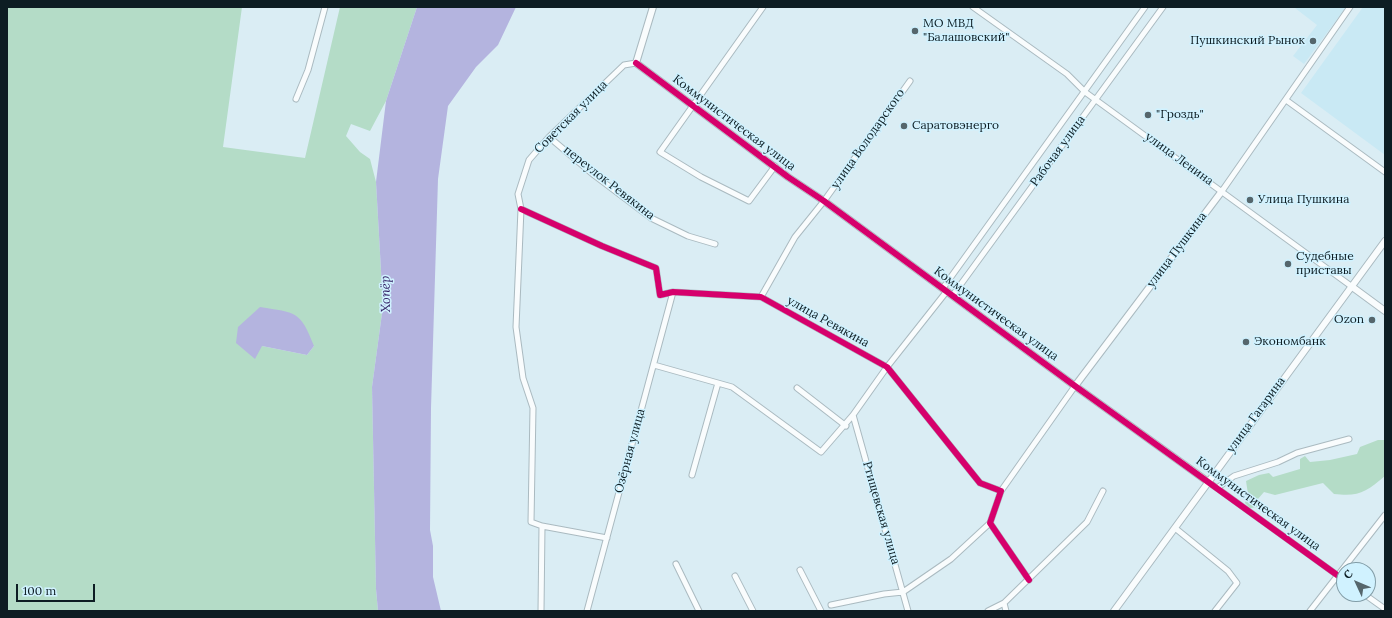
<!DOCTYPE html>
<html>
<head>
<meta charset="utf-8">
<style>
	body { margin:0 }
	#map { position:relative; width:1392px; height:618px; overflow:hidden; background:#daedf4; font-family:Lora,serif }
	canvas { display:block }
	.frame { position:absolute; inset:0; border:8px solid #0d1d23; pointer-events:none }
	.north { position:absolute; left:1336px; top:562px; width:40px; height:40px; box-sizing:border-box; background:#d0f2ff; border:1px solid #829da7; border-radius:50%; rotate:314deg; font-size:11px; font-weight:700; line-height:16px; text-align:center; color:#0d1d23 }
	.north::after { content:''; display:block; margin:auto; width:14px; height:18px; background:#55666c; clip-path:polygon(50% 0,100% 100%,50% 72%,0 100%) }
	.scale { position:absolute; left:16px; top:584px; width:79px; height:18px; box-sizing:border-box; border:2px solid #0d1d23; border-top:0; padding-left:5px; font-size:12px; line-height:14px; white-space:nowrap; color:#0d1d23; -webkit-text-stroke:3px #d0f2ff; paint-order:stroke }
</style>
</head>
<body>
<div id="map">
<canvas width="1392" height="618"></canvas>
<div class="frame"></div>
<div class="north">С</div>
<div class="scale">100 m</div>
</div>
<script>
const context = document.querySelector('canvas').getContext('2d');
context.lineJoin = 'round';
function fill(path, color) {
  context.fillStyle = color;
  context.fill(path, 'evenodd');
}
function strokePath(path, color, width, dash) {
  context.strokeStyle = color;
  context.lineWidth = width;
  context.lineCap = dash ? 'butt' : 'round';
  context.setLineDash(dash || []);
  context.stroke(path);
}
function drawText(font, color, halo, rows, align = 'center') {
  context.font = font + ' Lora,serif';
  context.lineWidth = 3;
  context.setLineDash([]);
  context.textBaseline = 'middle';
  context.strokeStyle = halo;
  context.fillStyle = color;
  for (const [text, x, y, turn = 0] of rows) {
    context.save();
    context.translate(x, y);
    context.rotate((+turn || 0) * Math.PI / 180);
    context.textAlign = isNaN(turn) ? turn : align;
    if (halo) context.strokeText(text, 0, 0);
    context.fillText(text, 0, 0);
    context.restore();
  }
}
fill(new Path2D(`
	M1296 7H1346L1304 64 1293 56 1317 25 1295 8Z
	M1363 7 1385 8V155L1301 93Z`), '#c9e9f4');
fill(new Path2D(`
	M7 7H242L223 147 305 158 340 7H417L386 101 370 131 351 124 346 136 360 152 370 159 376 182 383 306 372 387 376 589 378 611H7ZM262 346H314L307 355Z
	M1378 440H1385V476C1366 492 1359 497 1334 494L1323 483 1275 495 1264 492 1257 500 1258 507 1250 508 1245 503 1248 494 1246 481 1259 475 1269 473 1273 477 1300 469V459L1305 456 1310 462 1330 460 1357 454 1360 447Z`), '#b4dcc7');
fill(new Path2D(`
	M417 7H516L498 45 476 67 448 106 438 179 431 408 430 530 433 546V577L441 611H378L376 589 372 387 383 306 376 182 386 101Z
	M260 307C296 313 300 310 314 346L307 355 262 346 255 359 236 343 238 327Z`), '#b4b4df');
const minor = new Path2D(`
	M763 7 660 152 701 177 749 201 775 166
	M973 7 1067 74 1085 92 1351 286
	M296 99 308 70 325 7
	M1286 100 1385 172
	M549 137 594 175 651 218 688 236 715 244
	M1222 191 1350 7
	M521 209 602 246 656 268 660 295 673 292 761 297 887 367 980 483 1001 491 990 523 1029 580
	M943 288 1145 7
	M953 295 1163 7
	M761 297 795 237 824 201 910 81
	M654 365 732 387 821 452 853 415
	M797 388 846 426
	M692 475 718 383
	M1207 481 1344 580
	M1217 488 1234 476 1278 462 1297 453 1349 439
	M1001 491 1075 386
	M542 526 607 538
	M1175 528 1228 571 1237 583 1215 611
	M676 564 699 611
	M800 570 821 611
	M735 576 753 611
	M1364 594 1385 609
	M1004 603 1006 611
	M831 605 884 594 903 592 951 559 990 523
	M541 611 542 526 531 522 533 408 523 378 516 327 521 209 518 194 529 160 549 137 624 65 636 63
	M587 611 673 292
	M908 611 853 415 887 367 947 291
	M988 611 1004 603 1087 522 1103 491
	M1310 611 1385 515`);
const tertiary = new Path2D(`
	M653 7 636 63 788 177 824 201 1075 386 1207 481
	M1351 286 1385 311
	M1075 386 1222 191
	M1114 611 1385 241`);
strokePath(minor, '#aabac0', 7);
strokePath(tertiary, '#aabac0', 8);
strokePath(minor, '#f9fcfd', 5);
strokePath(tertiary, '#f9fcfd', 6);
strokePath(new Path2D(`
	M636 63 788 177 824 201 1075 386 1344 580
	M521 209 602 246 656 268 660 295 673 292 761 297 887 367 980 483 1001 491 990 523 1029 580`), '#d6006c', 6);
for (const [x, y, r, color] of [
	[915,31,4,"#55666c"],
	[1313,41,4,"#55666c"],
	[1148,115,4,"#55666c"],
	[904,126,4,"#55666c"],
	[1250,200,4,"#55666c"],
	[1288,264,4,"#55666c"],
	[1372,320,4,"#55666c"],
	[1246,342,4,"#55666c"]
]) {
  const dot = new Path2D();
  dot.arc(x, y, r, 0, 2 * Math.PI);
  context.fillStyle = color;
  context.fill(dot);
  strokePath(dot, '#d0f2ff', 1.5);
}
drawText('12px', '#0d1d23', '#d0f2ff', [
	["МО МВД",923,24],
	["\"Балашовский\"",923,38],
	["Пушкинский Рынок",1305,41,"right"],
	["\"Гроздь\"",1156,115],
	["Саратовэнерго",912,126],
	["Улица Пушкина",1258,200],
	["Судебные",1296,257],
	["приставы",1296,271],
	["Ozon",1364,320,"right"],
	["Экономбанк",1254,342]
], 'left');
drawText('12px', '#0d1d23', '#d0f2ff', [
	["Советская улица",571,117,-45],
	["Коммунистическая улица",734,123,37],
	["улица Володарского",868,139,-55],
	["Рабочая улица",1058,151,-54],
	["улица Ленина",1179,159,36],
	["переулок Ревякина",609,183,38],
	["улица Пушкина",1177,250,-53],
	["Коммунистическая улица",996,314,36],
	["улица Ревякина",828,322,29],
	["улица Гагарина",1256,415,-54],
	["Озёрная улица",630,451,-75],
	["Коммунистическая улица",1258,504,36],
	["Ртищевская улица",881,513,74]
]);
drawText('italic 13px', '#301d62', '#d0f2ff', [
	["Хопёр",386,294,-91]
]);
</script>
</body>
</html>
